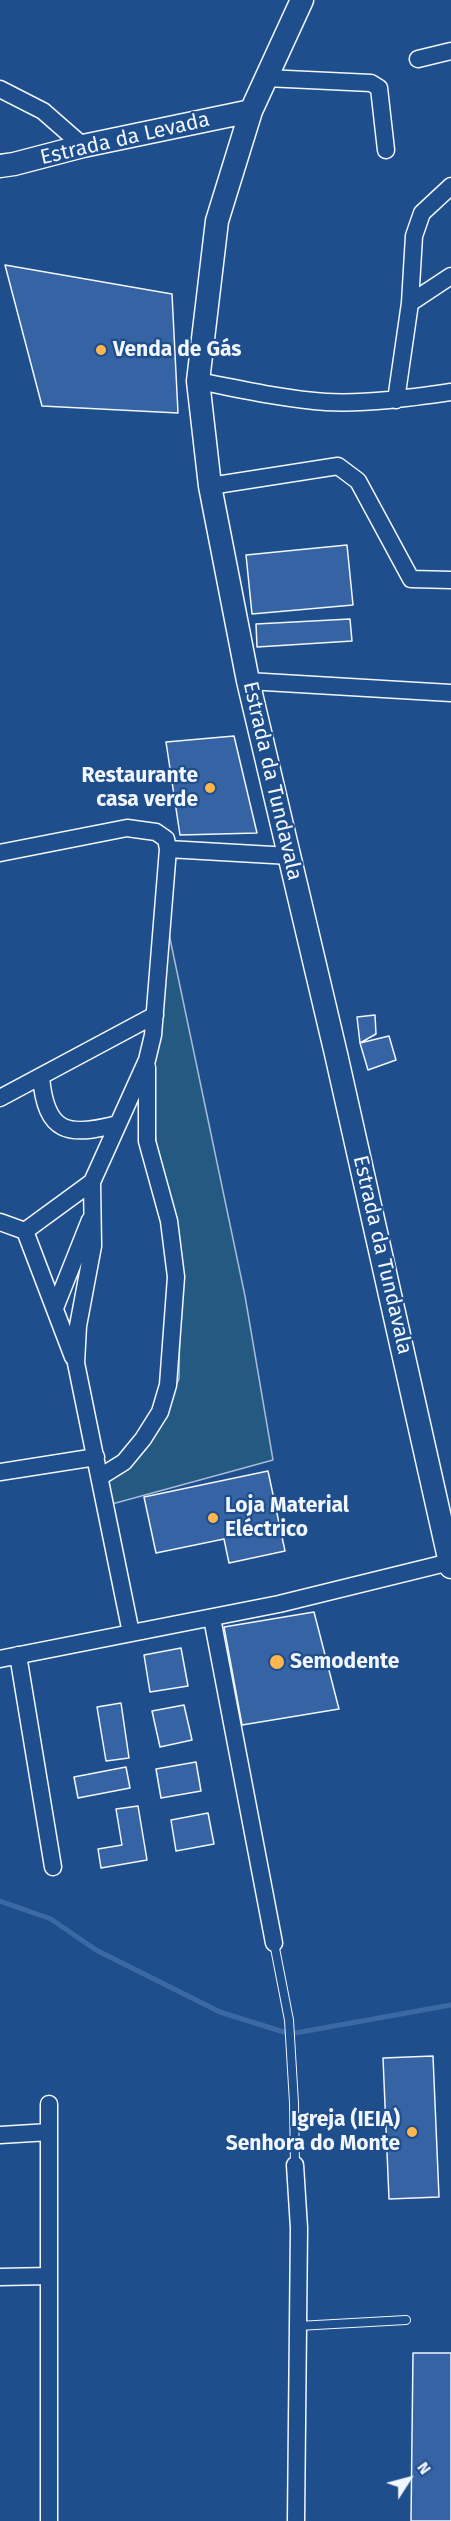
<!DOCTYPE html>
<html>
<head>
<meta charset="utf-8">
<style>
	body { margin:0 }
	#map { position:relative; width:451px; height:2521px; overflow:hidden; background:#1f4e8c; font-family:"Fira Sans",sans-serif }
	canvas { display:block }
	.north { position:absolute; left:379px; top:2449px; width:60px; height:60px; -webkit-text-stroke:4px #1f4e8c; paint-order:stroke; rotate:54deg; font-size:16px; font-weight:700; line-height:24px; text-align:center; color:#f2f6ff }
	.north::after { content:''; display:block; margin:auto; width:21px; height:27px; background:#f2f6ff; clip-path:polygon(50% 0,100% 100%,50% 72%,0 100%) }
</style>
</head>
<body>
<div id="map">
<canvas width="451" height="2521"></canvas>
<div class="north">N</div>
</div>
<script>
const context = document.querySelector('canvas').getContext('2d');
context.lineJoin = 'round';
function fill(path, color) {
  context.fillStyle = color;
  context.fill(path, 'evenodd');
}
function strokePath(path, color, width, dash) {
  context.strokeStyle = color;
  context.lineWidth = width;
  context.lineCap = dash ? 'butt' : 'round';
  context.setLineDash(dash || []);
  context.stroke(path);
}
function drawText(font, color, halo, rows, align = 'center') {
  context.font = font + ' "Fira Sans",sans-serif';
  context.lineWidth = 4.5;
  context.setLineDash([]);
  context.textBaseline = 'middle';
  context.strokeStyle = halo;
  context.fillStyle = color;
  for (const [text, x, y, turn = 0] of rows) {
    context.save();
    context.translate(x, y);
    context.rotate((+turn || 0) * Math.PI / 180);
    context.textAlign = isNaN(turn) ? turn : align;
    if (halo) context.strokeText(text, 0, 0);
    context.fillText(text, 0, 0);
    context.restore();
  }
}
const green = new Path2D(`
	M168 929 245 1296 273 1460 112 1504 105 1483 147 1446 179 1379 181 1252 171 1205 157 1158 153 1099 155 1049Z`);
fill(green, '#245a82');
strokePath(green, '#a8bbd7', 1.5);
strokePath(new Path2D(`
	M0 1901 51 1919 96 1950 220 2012 290 2034 451 2005`), '#3b69a3', 5);
const building = new Path2D(`
	M5 265 172 294 178 413 42 406Z
	M347 545 353 605 252 614 246 555Z
	M350 619 352 641 257 647 256 624Z
	M234 736 257 833 180 835 166 742Z
	M375 1015 376 1034 360 1043 357 1017Z
	M389 1036 396 1060 368 1070 360 1043Z
	M268 1471 285 1551 229 1563 224 1539 156 1553 144 1497Z
	M314 1612 339 1709 242 1725 224 1627Z
	M181 1648 188 1686 150 1692 144 1655Z
	M121 1703 129 1758 106 1761 97 1707Z
	M184 1705 192 1740 160 1747 152 1711Z
	M196 1762 201 1791 161 1798 156 1769Z
	M126 1767 130 1788 78 1798 74 1777Z
	M138 1806 147 1860 101 1868 98 1849 122 1845 116 1809Z
	M208 1813 214 1844 176 1851 171 1820Z
	M433 2056 439 2197 389 2199 383 2058Z
	M413 2353H451V2521H411Z`);
fill(building, '#3563a3');
strokePath(building, '#f2f6ff', 1.5);
const lane = new Path2D(`
	M274 1943 289 2020 294 2103 295 2165
	M298 2326 406 2320`);
const street = new Path2D(`
	M418 59 451 51
	M266 78 371 83 379 88 386 150
	M0 89 43 111 83 146
	M410 303 451 276
	M198 381C240 389 283 399 326 402 368 404 410 398 451 392
	M396 400 410 303 414 236 422 213 451 186
	M210 486 338 466 358 481 411 579 451 580
	M248 681 451 693
	M168 849 290 856
	M0 853 127 828 156 832 166 839 168 849 153 1035 147 1060 92 1182 93 1246 78 1326 76 1363 131 1633
	M41 1077C46 1134 68 1137 118 1124
	M0 1098 155 1015
	M0 1222 25 1231 73 1357
	M25 1231 92 1182
	M55 1308 90 1220
	M0 1472 96 1457
	M100 1477 124 1462 143 1439 160 1412 168 1385 176 1277 169 1221 147 1141V1067
	M212 1618 274 1943
	M18 1655 53 1867
	M0 1659 279 1604 450 1562
	M49 2104V2521
	M0 2135 49 2132
	M295 2165 299 2228 296 2521
	M0 2277 48 2276`);
const secondary = new Path2D(`
	M302 0 251 111 217 221 198 381 210 486 248 681 336 1054 451 1567
	M0 166 14 164 83 146 251 111`);
strokePath(lane, '#f2f6ff', 10);
strokePath(street, '#f2f6ff', 19);
strokePath(secondary, '#f2f6ff', 25);
strokePath(lane, '#1f4e8c', 8);
strokePath(street, '#1f4e8c', 16);
strokePath(secondary, '#1f4e8c', 22);
for (const [x, y, r, color] of [
	[101,350,6,"#ffb74d"],
	[210,788,6,"#ffb74d"],
	[213,1518,6,"#ffb74d"],
	[277,1662,8,"#ffb74d"],
	[412,2132,6,"#ffb74d"]
]) {
  const dot = new Path2D();
  dot.arc(x, y, r, 0, 2 * Math.PI);
  context.fillStyle = color;
  context.fill(dot);
  strokePath(dot, '#1f4e8c', 2);
}
drawText('21px', '#f2f6ff', '#1f4e8c', [
	["Estrada da Levada",125,139,-13],
	["Estrada da Tundavala",272,781,77],
	["Estrada da Tundavala",382,1255,77]
]);
drawText('bold 21px', '#f2f6ff', '#1f4e8c', [
	["Venda de Gás",113,350],
	["Restaurante",198,776,"right"],
	["casa verde",198,800,"right"],
	["Loja Material",225,1506],
	["Eléctrico",225,1530],
	["Semodente",290,1662],
	["Igreja (IEIA)",400,2120,"right"],
	["Senhora do Monte",400,2144,"right"]
], 'left');
</script>
</body>
</html>
